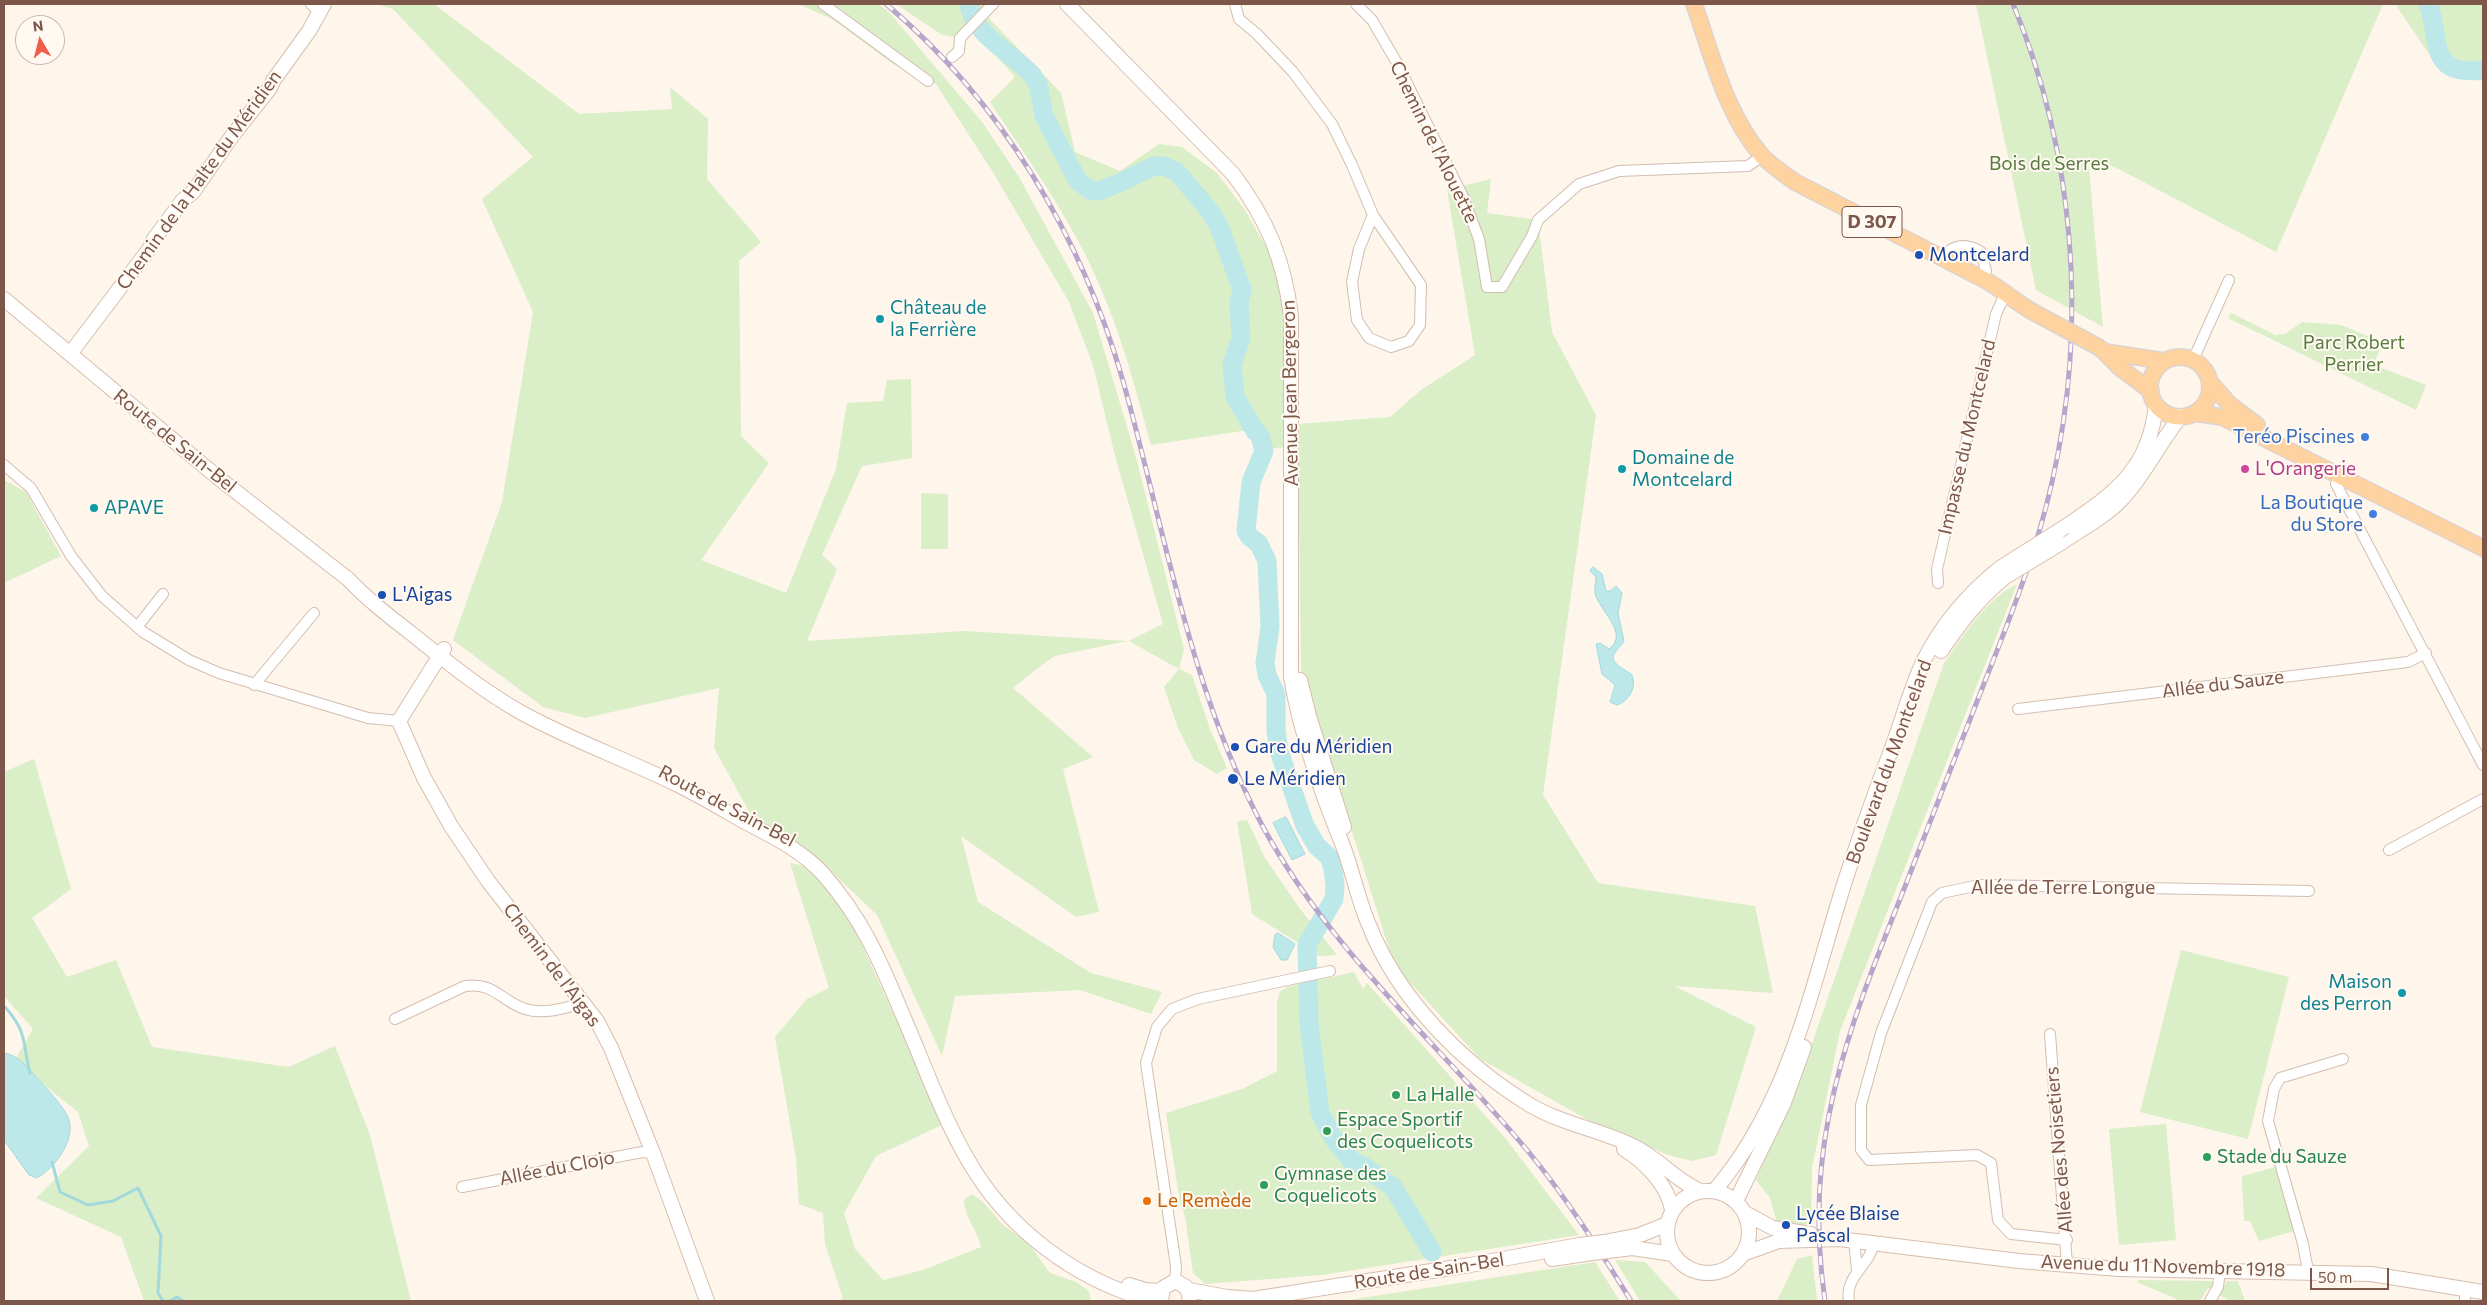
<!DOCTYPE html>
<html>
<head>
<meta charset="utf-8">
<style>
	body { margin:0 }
	#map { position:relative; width:2487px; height:1305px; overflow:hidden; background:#fef5eb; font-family:Commissioner,sans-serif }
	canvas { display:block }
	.frame { position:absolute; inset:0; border:5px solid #7c574a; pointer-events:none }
	.north { position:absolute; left:15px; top:15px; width:50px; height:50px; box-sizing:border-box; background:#fff9f2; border:1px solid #cbb8af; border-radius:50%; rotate:352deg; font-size:14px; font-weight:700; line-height:20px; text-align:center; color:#7c574a }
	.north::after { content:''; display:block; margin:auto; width:18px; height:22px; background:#ef5e48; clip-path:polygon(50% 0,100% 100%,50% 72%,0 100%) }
	.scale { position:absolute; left:2310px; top:1268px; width:79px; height:22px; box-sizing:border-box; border:2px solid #7c574a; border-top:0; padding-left:6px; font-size:15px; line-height:18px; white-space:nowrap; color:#7c574a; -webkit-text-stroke:4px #fff9f2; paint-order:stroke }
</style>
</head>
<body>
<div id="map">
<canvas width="2487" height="1305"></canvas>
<div class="frame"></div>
<div class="north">N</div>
<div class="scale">50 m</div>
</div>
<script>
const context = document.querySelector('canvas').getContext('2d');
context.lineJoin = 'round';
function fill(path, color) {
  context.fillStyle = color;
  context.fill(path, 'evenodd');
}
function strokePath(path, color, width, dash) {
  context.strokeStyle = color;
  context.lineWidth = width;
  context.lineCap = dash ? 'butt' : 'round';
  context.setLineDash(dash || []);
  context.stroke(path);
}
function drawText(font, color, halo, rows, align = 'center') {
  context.font = font + ' Commissioner,sans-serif';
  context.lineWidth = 4;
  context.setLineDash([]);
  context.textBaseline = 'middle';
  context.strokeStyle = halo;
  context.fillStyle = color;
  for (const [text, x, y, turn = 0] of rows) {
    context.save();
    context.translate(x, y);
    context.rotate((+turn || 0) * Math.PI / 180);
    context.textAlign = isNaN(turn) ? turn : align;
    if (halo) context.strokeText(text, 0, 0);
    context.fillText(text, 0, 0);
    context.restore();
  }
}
fill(new Path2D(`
	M376 4H434L579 114 672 109 670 87 708 119 707 179 761 242 739 261 741 436 769 463 701 560 786 593 836 469 847 403 883 401 887 380 911 379 912 458 862 466 822 555 837 569 807 641 965 631 1127 641 1055 656 1047 661 1013 688 1093 757 1063 769 1099 912 1076 917 961 836 978 902 1091 973 1162 992 1151 1014 1080 990 955 996 942 1056 877 915 814 855 751 815 714 748 719 688 585 718 543 707 453 640 502 502 533 312 482 199 533 157 393 9Z
	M798 4H878L888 11 982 122 1019 177 1093 313 1136 457 1184 649 1179 669 1192 675 1210 729 1227 768 1217 774 1194 760 1178 728 1164 687 1179 669 1129 641 1163 624 1114 452 1093 365 1069 302 994 174 936 84 893 64 832 19Z
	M896 4H988L982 11 1061 93 1075 152 1120 171 1159 144 1182 147 1217 173 1245 210 1270 254 1291 316 1292 447 1270 448 1261 428 1151 445C1137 395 1124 344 1104 296 1077 227 1031 164 990 102L1015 77 972 29 960 38 942 35Z
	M1976 4H2383L2276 252 2119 169 2088 157 2103 327 2036 290Z
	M2395 4H2483V81L2435 63Z
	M1491 179 1487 213 1538 220 1552 332 1596 415 1543 795 1598 883 1755 906 1773 993 1674 986 1756 1027 1716 1155 1692 1161 1668 1155 1588 1120 1479 1058 1394 965 1301 669 1298 424 1390 417 1421 390 1475 355 1447 190Z
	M2231 313 2275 335 2285 334 2302 322 2341 325 2382 342 2374 365 2426 385 2416 410 2228 318Z
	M4 480 26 492 61 556 4 583Z
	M921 493 948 494V549H921Z
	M2017 584 1840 1031 1812 1168 1811 1225 1777 1223 1770 1198 1756 1180 1798 1084 1944 663C1964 635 1986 599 2017 584Z
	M34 759 71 889 32 918 67 977 116 960 152 1047 289 1067 335 1046 370 1135 411 1301H144L121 1237 36 1198 89 1146 78 1112 14 1061 33 1029 4 996V772Z
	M1247 820 1265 858 1300 909 1337 955 1319 956 1252 914 1237 821Z
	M790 863 819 869 850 919 944 1124 876 1156 844 1213 855 1249 883 1280 923 1270 981 1247C978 1230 964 1217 964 1200L972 1194 983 1202 1002 1224 1029 1244 1050 1273 1076 1282 1089 1291 1091 1301H839L843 1298 825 1244 823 1213 799 1204 796 1158 775 1037 807 999 829 988Z
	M2181 950 2289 977 2248 1139 2140 1112Z
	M1354 972 1363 989 1367 983 1506 1139 1579 1235 1322 1275 1205 1284 1193 1273 1185 1216 1180 1203 1166 1113 1242 1089 1277 1071V1002L1280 992 1287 987Z
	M2166 1124 2176 1240 2119 1245 2109 1129Z
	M2275 1167 2294 1231 2259 1241 2250 1221H2244L2242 1180 2243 1176Z
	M1812 1255 1817 1301H1777L1797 1259Z
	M1615 1260 1645 1262 1681 1301H1640Z
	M1595 1262 1620 1301H1342Z
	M2138 1280 2211 1281 2213 1284 2210 1289 2208 1288 2200 1301H2181L2137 1282Z
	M2227 1281H2238L2245 1301H2226L2227 1299 2219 1295Z`), '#daeec7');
const water = new Path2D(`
	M1593 567 1602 574 1606 591H1610L1616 586 1622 593 1618 613 1624 641C1622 645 1619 647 1616 651 1606 663 1626 669 1632 675 1637 687 1629 701 1617 705L1610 702 1615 685 1602 674 1596 644 1600 643 1609 649C1630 633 1599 611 1595 593 1594 588 1596 583 1596 577L1590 571Z
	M1286 817 1305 854 1292 860 1273 823Z
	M1278 933 1295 944 1287 960H1281L1273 947 1275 935Z
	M4 1053C18 1055 27 1067 37 1078 47 1089 61 1103 68 1117 77 1139 55 1168 37 1178L29 1175 4 1140Z`);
fill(water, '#bce8ea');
strokePath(water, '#a2d9dd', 1);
strokePath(new Path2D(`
	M4 1006C28 1032 22 1042 30 1073
	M52 1162 60 1192 88 1205 113 1201 138 1188 161 1236 158 1293 163 1301
	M170 1301 177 1297 183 1301`), '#a2d9dd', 3);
strokePath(new Path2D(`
	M969 4C974 36 1013 53 1033 76L1038 84 1044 116 1078 181 1090 190 1099 191 1117 184 1154 166H1164L1177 172 1209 210 1219 226 1242 290 1239 303 1241 338 1232 365 1235 397 1255 431 1260 436 1264 451 1251 482 1246 531 1250 537 1259 544 1267 561 1270 627 1265 663 1267 675 1276 694V731L1279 751 1305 826 1317 846 1329 857 1333 868 1335 886 1334 899 1307 945 1309 1023 1320 1113 1334 1139 1352 1161 1365 1167 1393 1187 1432 1252
	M2428 4C2442 40 2426 77 2483 70`), '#bce8ea', 19);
const street = new Path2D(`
	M311 4 319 12
	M823 4 928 81
	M1235 4 1239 19 1257 34 1293 72 1332 124 1352 165 1373 215 1421 285 1420 325 1409 341 1391 347 1369 338 1357 320 1352 282 1359 249 1373 215
	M1356 4 1372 20 1397 63 1463 197 1479 239 1487 287H1502L1532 236 1538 220 1579 184 1619 171 1748 166 1762 156
	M952 57 959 51 960 38 993 4
	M1943 259C1951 243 1968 243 1981 252L1986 271 1982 279
	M2193 360 2229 280
	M4 465 31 488 71 556 102 596 143 632 189 660 219 673 368 718 399 721
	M2343 471 2336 484 2483 765
	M1938 583 1937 569 1996 314 2006 292
	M137 627 163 594
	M254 685 314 613
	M2018 709 2408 662 2426 653
	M2389 850 2483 799
	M395 1019 465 986C494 982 501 1001 525 1009 543 1015 566 1008 583 1003
	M2050 1034 2067 1265
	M462 1187 642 1152 653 1153
	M1854 1240 1857 1270
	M2067 1240 2011 1234 1998 1220 1991 1163 1977 1155 1869 1160 1861 1150V1105L1881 1033 1932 902 1942 893 1979 885 2309 891
	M2308 1271 2303 1244 2268 1121 2274 1089 2280 1078 2343 1059
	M1175 1281 1176 1266 1146 1063 1157 1027 1172 1009 1198 999 1330 971
	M2465 1289V1301
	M1849 1301C1844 1276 1871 1265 1874 1242
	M2210 1301 2218 1287 2220 1270`);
const secondary = new Path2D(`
	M1067 4 1233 174C1267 219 1284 259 1291 316V677C1301 736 1321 791 1343 846 1353 872 1358 900 1369 925 1398 999 1463 1064 1530 1105 1564 1125 1602 1130 1635 1147 1659 1159 1675 1180 1700 1191
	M4 299 221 480 348 579C368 600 390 617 412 634 447 662 483 691 522 713 571 740 625 759 676 784 699 795 722 809 745 822 772 836 803 851 824 875 861 917 880 960 901 1011 923 1061 941 1114 968 1160 1008 1230 1075 1279 1151 1301
	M70 354 150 248 154 239 183 200 193 192 232 136 270 88 273 81 309 31 324 4
	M2065 527C2115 493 2150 469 2156 404
	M2061 543C2081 529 2105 517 2121 500 2145 475 2159 443 2181 416
	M444 649 399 721 424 778 451 826 488 881 597 1021 611 1048 653 1153 707 1301
	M1941 651C1960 623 1978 599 2005 577
	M1300 680 1309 716 1344 827
	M1624 1149C1645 1162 1668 1185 1672 1210
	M1667 1232a41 41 0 1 1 82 0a41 41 0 1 1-82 0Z
	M1714 1191C1790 1103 1811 988 1845 881 1860 835 1876 790 1893 745 1903 718 1911 687 1924 660 1942 624 1969 593 2000 568
	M1736 1201 1783 1105 1804 1047
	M1745 1213 1773 1228 1811 1234
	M1604 1242 1640 1235 1667 1224
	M1608 1251 1632 1248 1673 1254
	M1743 1254 1779 1241 1839 1239 2019 1261 2119 1269 2371 1274 2483 1292
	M1552 1259 1585 1254
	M1129 1285 1145 1290 1161 1291
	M1189 1290 1227 1297 1253 1299 1470 1265 1579 1245
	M1161 1301 1163 1288 1175 1281 1186 1287 1190 1297 1189 1301`);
const primary = new Path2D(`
	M1694 4C1712 55 1725 113 1762 156 1772 166 1784 174 1795 182L1987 281C2004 291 2018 304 2035 313
	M2100 348 2119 367 2151 391
	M2105 352 2164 361
	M2150 387a30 30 0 1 1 60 0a30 30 0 1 1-60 0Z
	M2210 382 2229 404 2257 425
	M2194 413 2222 417 2483 548`);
strokePath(street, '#d4bdb1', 12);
strokePath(secondary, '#d8bdae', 16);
strokePath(primary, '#ddd3d0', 18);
strokePath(street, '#fff', 10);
strokePath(secondary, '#fff', 14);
strokePath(primary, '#ffd3a0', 15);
const rail = new Path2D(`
	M886 4C1001 101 1082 237 1123 381 1165 530 1189 687 1262 825 1329 950 1437 1042 1527 1150 1566 1197 1599 1249 1631 1301
	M1825 1301C1802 1143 1847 1032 1904 889 1931 819 1958 750 1985 681 2011 616 2037 550 2052 482 2088 325 2075 153 2013 4`);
strokePath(rail, '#b6a6cb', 5);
strokePath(rail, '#fff9f2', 3, [9]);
const secondaryBridge = new Path2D(`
	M2000 568 2065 527
	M2005 577 2061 543
	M1579 1245 1604 1242
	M1585 1254 1608 1251`);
const primaryBridge = new Path2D(`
	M2035 313 2100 348`);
strokePath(secondaryBridge, '#d8bdae', 16, []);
strokePath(primaryBridge, '#ddd3d0', 18, []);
strokePath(secondaryBridge, '#fff', 14);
strokePath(primaryBridge, '#ffd3a0', 15);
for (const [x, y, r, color] of [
	[1919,255,5,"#1a4fb4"],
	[880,319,5,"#0f9aa8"],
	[2365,437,5,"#3f7fe0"],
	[1622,469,5,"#0f9aa8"],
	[2245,469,5,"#d1479c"],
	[94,508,5,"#0f9aa8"],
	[2373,514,5,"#3f7fe0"],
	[382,595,5,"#1a4fb4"],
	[1235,747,5,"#1a4fb4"],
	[1233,779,6,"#1a4fb4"],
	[2402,993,5,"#0f9aa8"],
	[1396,1095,5,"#2e9e5b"],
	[1327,1131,5,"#2e9e5b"],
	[2207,1157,5,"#2e9e5b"],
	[1264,1185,5,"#2e9e5b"],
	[1147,1201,5,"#e8710a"],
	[1786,1225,5,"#1a4fb4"]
]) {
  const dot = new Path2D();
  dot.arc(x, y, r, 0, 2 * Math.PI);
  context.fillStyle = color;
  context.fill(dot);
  strokePath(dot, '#fff9f2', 2);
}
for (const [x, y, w] of [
	[1872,222,60]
]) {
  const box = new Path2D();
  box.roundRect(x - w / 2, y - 15.5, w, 31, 4);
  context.fillStyle = '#fff9f2';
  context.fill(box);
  strokePath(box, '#7c574a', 1);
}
drawText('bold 18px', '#7c574a', null, [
	["D 307",1872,222]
]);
drawText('19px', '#7c574a', '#fff9f2', [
	["Chemin de l'Alouette",1434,142,64],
	["Chemin de la Halte du Méridien",199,180,-54],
	["Avenue Jean Bergeron",1290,393,-91],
	["Impasse du Montcelard",1967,437,-77],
	["Route de Sain-Bel",175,441,39],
	["Allée du Sauze",2223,684,-7],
	["Boulevard du Montcelard",1889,762,-70],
	["Route de Sain-Bel",727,806,28],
	["Allée de Terre Longue",2063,888],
	["Chemin de l'Aigas",552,965,53],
	["Allée des Noisetiers",2059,1150,-95],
	["Allée du Clojo",557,1168,-11],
	["Avenue du 11 Novembre 1918",2163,1266,2],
	["Route de Sain-Bel",1429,1271,-9]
]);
drawText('19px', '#577c3e', '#fff9f2', [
	["Bois de Serres",2049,164],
	["Parc Robert",2354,343],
	["Perrier",2354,365]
]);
drawText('19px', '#164399', '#fff9f2', [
	["Montcelard",1929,255],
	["L'Aigas",392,595],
	["Gare du Méridien",1245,747],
	["Le Méridien",1244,779],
	["Lycée Blaise",1796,1214],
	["Pascal",1796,1236]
], 'left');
drawText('19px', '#0d838f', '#fff9f2', [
	["Château de",890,308],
	["la Ferrière",890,330],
	["Domaine de",1632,458],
	["Montcelard",1632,480],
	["APAVE",104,508],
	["Maison",2392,982,"right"],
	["des Perron",2392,1004,"right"]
], 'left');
drawText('19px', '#366cbe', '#fff9f2', [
	["Teréo Piscines",2355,437],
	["La Boutique",2363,503],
	["du Store",2363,525]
], 'right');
drawText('19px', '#b23c85', '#fff9f2', [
	["L'Orangerie",2255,469]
], 'left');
drawText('19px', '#27864d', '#fff9f2', [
	["La Halle",1406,1095],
	["Espace Sportif",1337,1120],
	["des Coquelicots",1337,1142],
	["Stade du Sauze",2217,1157],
	["Gymnase des",1274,1174],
	["Coquelicots",1274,1196]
], 'left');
drawText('19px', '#c56008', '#fff9f2', [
	["Le Remède",1157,1201]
], 'left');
</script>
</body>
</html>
